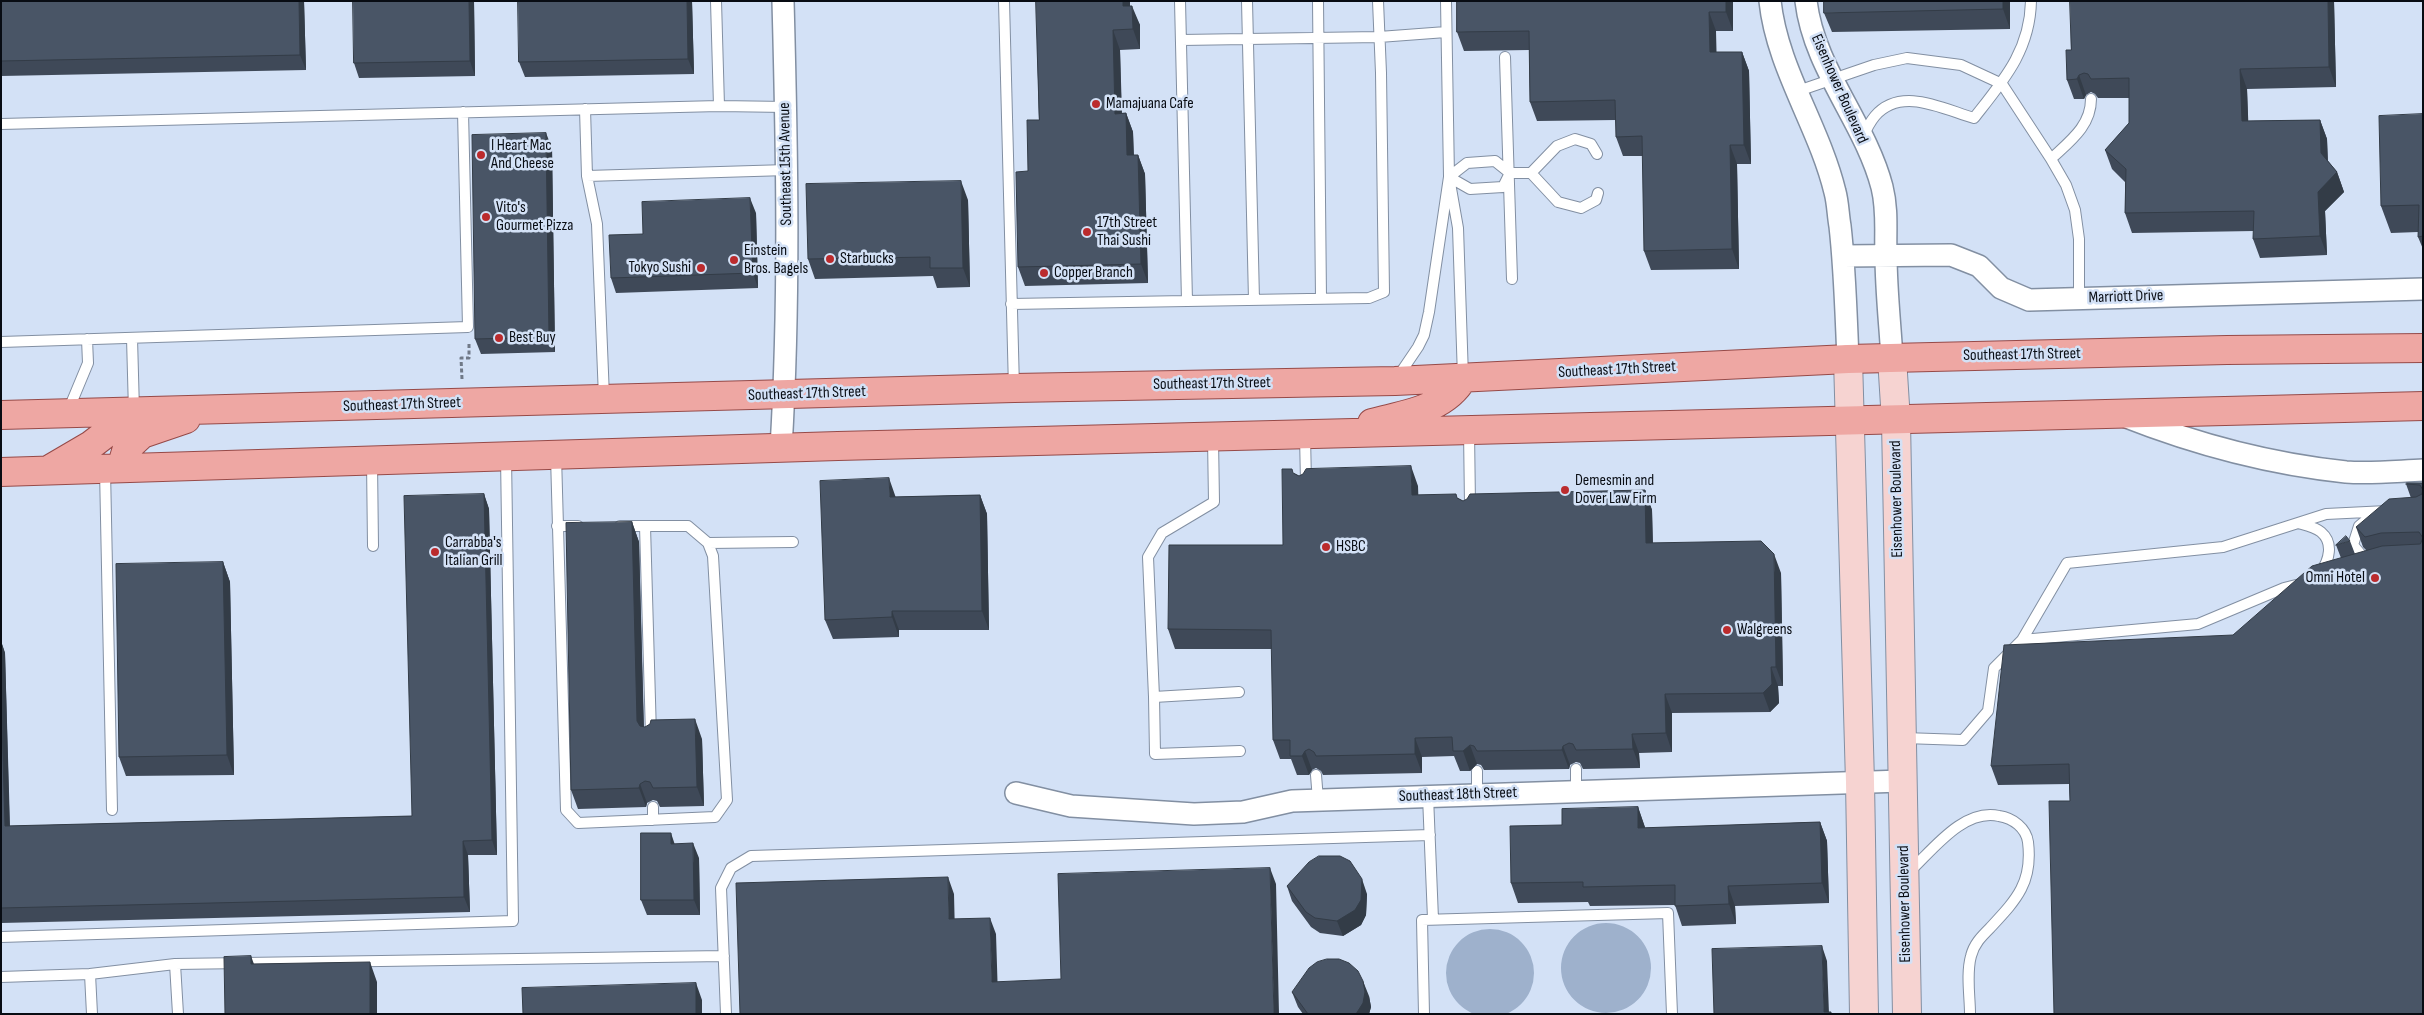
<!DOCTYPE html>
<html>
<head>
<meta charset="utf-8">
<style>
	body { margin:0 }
	#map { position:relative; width:2424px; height:1015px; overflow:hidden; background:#d3e1f6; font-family:"Sofia Sans Condensed",sans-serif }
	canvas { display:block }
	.frame { position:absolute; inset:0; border:2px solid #080c13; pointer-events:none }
</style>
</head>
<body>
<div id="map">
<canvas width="2424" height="1015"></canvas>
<div class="frame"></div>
</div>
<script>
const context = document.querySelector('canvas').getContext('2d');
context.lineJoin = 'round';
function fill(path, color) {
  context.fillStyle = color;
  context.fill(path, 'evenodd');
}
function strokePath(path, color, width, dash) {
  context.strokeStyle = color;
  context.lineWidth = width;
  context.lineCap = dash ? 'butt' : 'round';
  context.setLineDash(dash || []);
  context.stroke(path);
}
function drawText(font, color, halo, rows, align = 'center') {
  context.font = font + ' "Sofia Sans Condensed",sans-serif';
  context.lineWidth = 5;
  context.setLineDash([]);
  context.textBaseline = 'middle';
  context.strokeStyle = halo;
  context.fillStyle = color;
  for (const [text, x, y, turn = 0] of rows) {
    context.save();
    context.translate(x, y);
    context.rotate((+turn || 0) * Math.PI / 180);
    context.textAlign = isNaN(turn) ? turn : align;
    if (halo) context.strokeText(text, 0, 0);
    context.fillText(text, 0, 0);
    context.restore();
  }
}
fill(new Path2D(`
	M1561 968a45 45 0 1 1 90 0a45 45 0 1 1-90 0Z
	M1446 973a44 44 0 1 1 88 0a44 44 0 1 1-88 0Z`), '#9eb1cc');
const lane = new Path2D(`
	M716 1 719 106
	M1004 1 1014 388
	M1247 1 1254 300
	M1318 1 1321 298
	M1446 1 1449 177 1458 228 1463 377
	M1181 40 1379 37 1446 32
	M1505 57 1512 279
	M1798 91 1874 65 1907 58 1961 65 2002 84 2051 159 2066 185 2075 210 2079 239V299
	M585 109 587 176 597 224 604 397
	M1 124 719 106 786 107
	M1863 137C1866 130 1870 122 1875 116 1901 86 1943 109 1974 118 2003 81 2030 51 2031 1
	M1597 154 1591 144 1575 139 1557 146 1531 173 1558 202 1581 208 1596 200 1598 193
	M2051 159C2070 141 2091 126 2091 99
	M1510 173H1531
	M587 176 787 170
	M1187 301 1369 298 1384 292 1381 73 1378 1
	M1011 304 1187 301 1180 1
	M132 338 134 411
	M1 342 468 327 463 112
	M1397 378 1418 347 1424 335 1429 312 1449 177 1467 163 1495 161 1510 173 1503 187 1470 189 1449 177
	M68 411 88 363 87 339
	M1469 431 1470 505
	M1305 436 1306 482
	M1213 439 1214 502 1162 533 1148 557 1154 697 1239 692
	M556 456 566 810 578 823 715 817 727 800 713 556 708 543 688 526H620
	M372 462 373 546
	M105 470 112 810
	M2365 521 2359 526 2353 545 2368 563
	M2298 523C2305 525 2315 527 2321 532 2334 543 2329 560 2321 572
	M557 526H578
	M645 526 651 735
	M708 543 793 542
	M2022 640 2198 624 2284 588 2300 584
	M1154 697 1155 754 1240 751
	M1904 738 1963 740 1988 711 1994 668 2022 640 2067 563 2223 547 2326 514 2387 511
	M1576 769V792
	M1477 771V795
	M1316 775 1318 800
	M1428 796 1433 919
	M653 807V820
	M1909 872C1932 851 1963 808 1999 816 2013 818 2026 828 2028 842 2033 883 2016 900 1990 928 1981 937 1974 944 1971 956 1966 974 1970 996 1970 1014
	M1 937 513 921 506 457
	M175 964 178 1014
	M90 974 175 964 724 956
	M1 977 90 974 92 1014
	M726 1014 721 888 731 868 751 856 1430 835
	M1424 1014 1422 920 1668 913 1672 1014`);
const street = new Path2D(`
	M1770 1C1777 68 1819 126 1835 192 1838 203 1838 215 1840 226 1845 270 1846 315 1848 359
	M1806 1C1814 69 1865 122 1882 187 1888 211 1885 232 1886 255 1886 289 1890 324 1892 358
	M1843 256 1951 255 1979 266 2001 288 2029 300 2423 289
	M2124 416C2195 444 2270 464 2346 472 2371 474 2398 471 2423 470
	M781 448C790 299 787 150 783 1
	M1016 793 1071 806 1194 814 1243 812 1292 801 1902 781`);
const secondary = new Path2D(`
	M1892 358 1896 421 1907 1014
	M1848 359 1860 782 1864 1014`);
const primary = new Path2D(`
	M1 415 1014 388 1395 381 1848 359 2227 350 2423 348
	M1372 423C1405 414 1445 410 1463 378
	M121 468 127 448 142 434 186 419
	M50 469 91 445 134 412
	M1 472 838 446 2423 406`);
strokePath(lane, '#828fa2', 12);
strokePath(street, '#828fa2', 24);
strokePath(secondary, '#828fa2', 30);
strokePath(primary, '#964a48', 30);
strokePath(new Path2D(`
	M462 379 461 358H469V342`), '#707987', 3, [4, 2.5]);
strokePath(lane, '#fff', 10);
strokePath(street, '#fff', 21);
strokePath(secondary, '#f6d3d1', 28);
strokePath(primary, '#eea7a3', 28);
fill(new Path2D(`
	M1 1H304L306 70 1 76Z
	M474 1 475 76 359 78 354 63Z
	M692 1 694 74 525 77 519 62Z
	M1036 1H1130V6L1140 25V49L1120 50 1122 113H1126L1133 132 1134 155H1138L1145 174 1148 283 1025 286 1018 267 1028 171 1039 120Z
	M1733 1V31H1716V52H1742L1749 71 1751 164H1737L1739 269 1651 270 1644 251 1643 156H1623L1616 137V120L1537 121 1530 102 1529 50 1464 51 1457 32Z
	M2010 1V29L1832 32 1824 13Z
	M2334 1 2336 87 2247 89 2248 121 2320 120 2327 139 2328 161 2337 172 2344 192 2325 211 2327 255 2260 258 2253 239 2254 231 2132 233 2125 213V182L2112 169 2105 150 2129 123V98H2098L2095 94 2091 92 2086 95 2084 99H2074L2067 80 2071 50Z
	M2423 114V249L2418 237V232L2391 233 2381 206Z
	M552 148 555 352 481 354 475 339Z
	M968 200 970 287 937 288 933 276 815 279 808 259Z
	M756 213 758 288 616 293 611 278 643 234Z
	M1294 473 1299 476 1418 486V495L1458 498 1463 501 1645 490 1652 510 1653 543 1781 573 1783 686H1778L1779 703 1770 712 1672 713V752L1639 753 1640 768 1583 769 1580 763 1576 762 1570 765 1569 769 1484 770 1481 765 1477 764 1470 771H1460L1454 756 1422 757V773L1323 775 1321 771 1316 768 1312 770 1309 775H1297L1291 759H1280L1273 740 1272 649H1175L1168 629 1283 545Z
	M2423 483V1014L2070 801 2069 784 1998 785 1991 766 2233 635 2341 558 2336 545 2350 541 2355 554 2367 551 2363 547 2356 527 2411 498 2406 484Z
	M484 494 489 509 497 855H468L470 912 1 923V641L5 653 10 826 412 816Z
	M980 495 987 514 989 630H899V637L833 639 825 620 896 497Z
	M632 522 639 542 644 727 702 739 704 806 660 807 657 801 653 800 647 803 646 807 578 809 571 790Z
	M223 562 230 582 234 775 126 776 119 757Z
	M1638 807 1645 828 1820 822 1827 841 1829 903 1735 906 1736 924 1682 926 1675 905 1590 906 1588 902 1518 903 1511 883 1562 825Z
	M699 858 700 915H647L641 900Z
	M1287 886 1367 894 1366 915 1361 925 1343 936 1320 933 1311 927 1292 901Z
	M1292 992 1369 996 1371 1007 1369 1014H1303L1298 1007Z`), '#3f4958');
fill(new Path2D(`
	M299 1H304L306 70 300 55Z
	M469 1H474L475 76 470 61Z
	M687 1H692L694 74 688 59Z
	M1123 1H1130V25L1123 6Z
	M1726 1H1733V31L1726 12Z
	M2003 1H2010V29L2003 9Z
	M2328 1H2334L2336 87 2329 67Z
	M1132 6 1140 25V49L1133 29Z
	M1709 12 1716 31 1717 72 1710 52Z
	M1113 30 1120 50 1122 133 1115 114Z
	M1742 52 1749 71 1751 164 1744 145Z
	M2240 69 2247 89 2249 140 2242 121Z
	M2079 75 2086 95 2084 99 2077 79Z
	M1126 113 1133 132 1134 174 1127 155Z
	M2320 120 2327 139 2328 173 2321 153Z
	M546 133 552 148 555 352 549 337Z
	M1730 145 1737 164 1739 269 1732 249Z
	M1138 155 1145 174 1148 283 1141 264Z
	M2337 172 2344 192 2325 211 2327 255 2320 236 2318 192Z
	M961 181 968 200 970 287 963 268Z
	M750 198 756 213 758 288 753 273Z
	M1411 466 1418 486 1419 514 1412 495Z
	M889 478 896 498 890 497Z
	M1645 490 1652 510 1653 562 1646 543Z
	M484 494 489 509 497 855 492 840Z
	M980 495 987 514 989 630 982 611Z
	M632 522 639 542 644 741 637 721Z
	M1774 554 1781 573 1783 686 1776 667Z
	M223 562 230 582 234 775 227 755Z
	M892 611 899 630V637L892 617Z
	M1 641 5 653 10 841 5 826 1 689Z
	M1771 667 1778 686 1779 703 1770 712 1763 693Z
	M1665 694 1672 713V752L1666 733Z
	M695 719 702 739 704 806 697 787Z
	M1632 734 1639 753 1640 768 1633 749Z
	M1415 738 1422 757V773L1415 754Z
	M1470 745 1477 764 1470 771 1463 751Z
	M1563 746 1570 765 1569 769 1562 750Z
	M1305 751 1312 770 1309 775 1302 756Z
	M640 784 647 803 646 807 639 788Z
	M1638 807 1645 827V847L1638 828Z
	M1820 822 1827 841 1829 903 1822 883Z
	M671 833 676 848 671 844Z
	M463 841 468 855 470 912 464 897Z
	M693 843 699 858 700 915 694 900Z
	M1270 868 1276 884 1279 1014H1274Z
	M948 877 954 894 955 936 949 919Z
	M1362 879 1367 894 1366 915 1361 925 1343 936 1337 921Z
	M1728 886 1735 906 1736 924 1729 904Z
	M990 918 996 934 998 998 992 982Z
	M1822 946 1827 961 1829 1014 1824 1012Z
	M251 956 258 975 251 964Z
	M370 962 377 982V1014H370Z
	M1363 981 1369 996 1371 1007 1369 1014H1356Z
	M696 983 702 1000V1014H696Z`), '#333c47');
const building = new Path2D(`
	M1 1H299L300 55 1 61Z
	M353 1H469L470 61 354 63Z
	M518 1H687L688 59 519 62Z
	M1036 1H1123V6H1132L1133 29 1113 30 1115 114 1126 113 1127 155H1138L1141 264 1018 267 1016 172 1028 171 1027 120H1039Z
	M1457 1H1726V12H1709L1710 52H1742L1744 145H1730L1732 249 1644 251 1642 136 1616 137 1615 100 1530 102 1529 31 1457 32Z
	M1824 1H2003V9L1824 13Z
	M2070 1H2328L2329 67 2240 69 2242 121 2320 120 2321 153 2337 172 2318 192 2320 236 2253 239 2254 211 2125 213 2126 169 2105 150 2129 123V78L2091 79 2088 74 2084 73 2079 75 2077 79 2067 80 2066 50H2071Z
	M2423 114V236L2418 237 2419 205 2381 206 2379 116Z
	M546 133 549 337 475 339 472 135Z
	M961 181 963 268H930V257L808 259 806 184Z
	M750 198 753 273 611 278 609 235 643 234 642 202Z
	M1411 466 1412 495 1456 494 1457 498 1463 501 1467 499 1470 494 1645 490 1646 543 1761 541 1774 554 1776 667H1771L1772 684 1763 693 1665 694 1666 733 1632 734 1633 749 1576 750 1573 744 1569 743 1563 746 1562 750 1477 751 1474 746 1470 745 1463 751H1453L1452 737 1415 738V754L1316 756 1314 752 1309 749 1305 751 1302 756H1290V740H1273L1271 630 1168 629 1169 545H1283L1282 469H1292L1293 473 1299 476 1303 474 1306 469Z
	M889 478 890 497 980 495 982 611H892V617L825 620 820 481Z
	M2407 483H2423V538L2419 532 2381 533 2365 537 2356 527 2389 499 2416 497 2422 494 2423 490 2420 485 2406 484Z
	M484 494 492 840 463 841 464 897 1 908V689L5 826 412 816 404 496Z
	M632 522 637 721 640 726 645 727 650 724 651 720 695 719 697 787 653 788 650 782 645 781 640 784 639 788 571 790 566 523Z
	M2346 536 2350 541 2336 545Z
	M2423 538V1014H2054L2049 801H2070L2069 764 1991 766 2004 645 2233 635 2312 566 2382 546 2420 544Z
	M223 562 227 755 119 757 116 564Z
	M1638 807V828L1820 822 1822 883 1728 886 1729 904 1675 906V885L1583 887V882L1511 883 1510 826 1562 825V809Z
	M641 833H671V844L693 843 694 900H641Z
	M1319 856H1340L1350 861 1362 879 1361 900 1355 910 1337 921 1315 918 1306 912 1287 886 1309 862Z
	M1270 868 1274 1014H740L736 883 948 877 949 919 990 918 992 982 1061 979 1058 874Z
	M1822 946 1824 1012H1831V1014H1714L1712 949Z
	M251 956V964L370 962V1014H225L224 957Z
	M1327 959H1339L1349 963 1358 971 1363 981 1365 992 1363 1003 1356 1014H1308L1292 992 1309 968 1317 962Z
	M696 983V1014H523L522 988Z`);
fill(building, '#495566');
strokePath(building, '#333c47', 1);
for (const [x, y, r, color] of [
	[1096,104,5,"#bb2b2d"],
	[481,155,5,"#bb2b2d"],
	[486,217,5,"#bb2b2d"],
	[1087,232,5,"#bb2b2d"],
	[830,259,5,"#bb2b2d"],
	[734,260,5,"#bb2b2d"],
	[701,268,5,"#bb2b2d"],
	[1044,273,5,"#bb2b2d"],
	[499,338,5,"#bb2b2d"],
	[1565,490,5,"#bb2b2d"],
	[1326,547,5,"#bb2b2d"],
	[435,552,5,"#bb2b2d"],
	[2375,578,5,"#bb2b2d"],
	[1727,630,5,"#bb2b2d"]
]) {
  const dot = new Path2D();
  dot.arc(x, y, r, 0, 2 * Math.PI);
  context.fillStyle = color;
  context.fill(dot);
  strokePath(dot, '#d3e1f6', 2);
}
drawText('16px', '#080c13', '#d3e1f6', [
	["Eisenhower Boulevard",1839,89,66],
	["Southeast 15th Avenue",786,164,-91],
	["Marriott Drive",2126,297,-2],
	["Southeast 17th Street",2022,355,-1],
	["Southeast 17th Street",1617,370,-3],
	["Southeast 17th Street",1212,384,-1],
	["Southeast 17th Street",807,394,-2],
	["Southeast 17th Street",402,405,-2],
	["Eisenhower Boulevard",1897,499,-91],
	["Southeast 18th Street",1458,795,-2],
	["Eisenhower Boulevard",1905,904,-91]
]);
drawText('16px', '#080c13', '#d3e1f6', [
	["Mamajuana Cafe",1106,104],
	["I Heart Mac",491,146],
	["And Cheese",491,164],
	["Vito's",496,208],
	["Gourmet Pizza",496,226],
	["17th Street",1097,223],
	["Thai Sushi",1097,241],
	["Einstein",744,251],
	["Bros. Bagels",744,269],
	["Starbucks",840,259],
	["Tokyo Sushi",691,268,"right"],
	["Copper Branch",1054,273],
	["Best Buy",509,338],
	["Demesmin and",1575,481],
	["Dover Law Firm",1575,499],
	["Carrabba's",445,543],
	["Italian Grill",445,561],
	["HSBC",1336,547],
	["Omni Hotel",2365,578,"right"],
	["Walgreens",1737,630]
], 'left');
</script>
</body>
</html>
